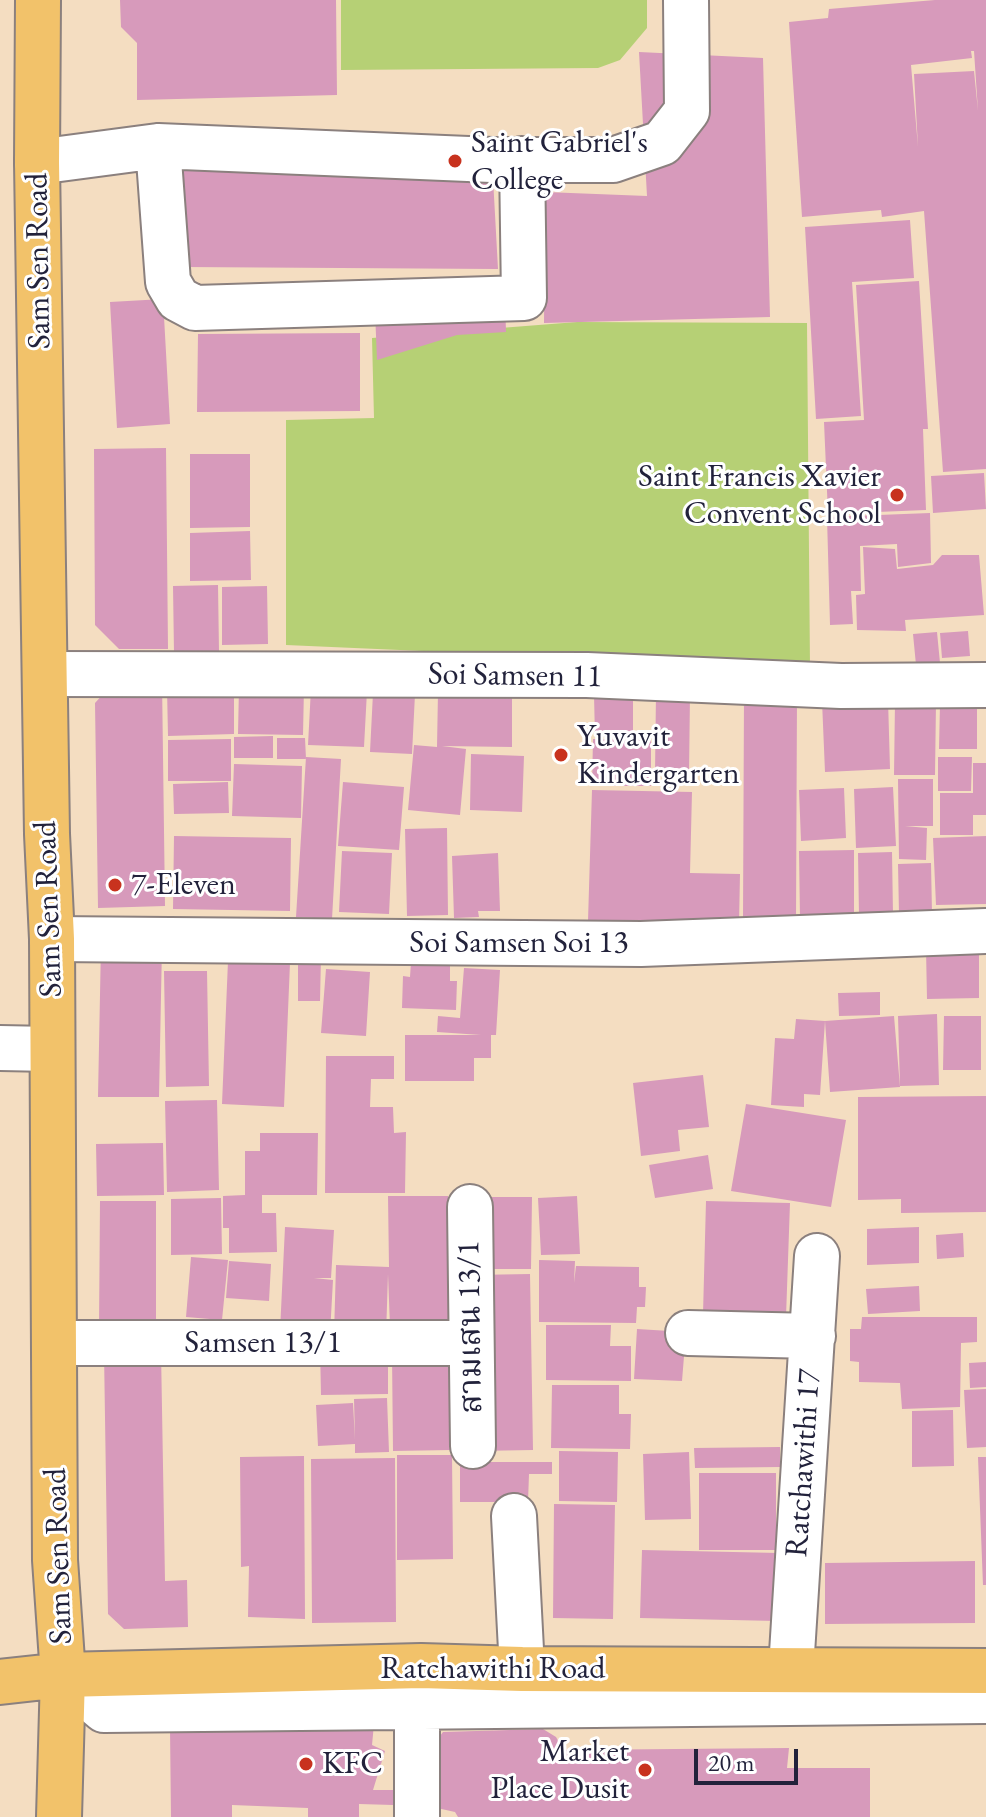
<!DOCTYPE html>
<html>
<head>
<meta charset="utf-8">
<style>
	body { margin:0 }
	#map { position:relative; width:986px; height:1817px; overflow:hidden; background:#f4ddc1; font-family:"EB Garamond",serif }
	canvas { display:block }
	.scale { position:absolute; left:694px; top:1749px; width:104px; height:36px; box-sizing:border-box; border:4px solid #22223b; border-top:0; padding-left:10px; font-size:24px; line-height:28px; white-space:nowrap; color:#22223b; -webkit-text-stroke:6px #fff; paint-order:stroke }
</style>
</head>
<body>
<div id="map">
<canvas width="986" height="1817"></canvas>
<div class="scale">20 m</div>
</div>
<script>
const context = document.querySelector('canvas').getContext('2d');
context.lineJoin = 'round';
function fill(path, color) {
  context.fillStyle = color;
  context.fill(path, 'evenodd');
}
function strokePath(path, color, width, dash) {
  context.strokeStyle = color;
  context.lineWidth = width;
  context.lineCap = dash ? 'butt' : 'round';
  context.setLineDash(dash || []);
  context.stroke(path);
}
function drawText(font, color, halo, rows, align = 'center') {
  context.font = font + ' "EB Garamond","Noto Serif Thai",serif';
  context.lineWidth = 6;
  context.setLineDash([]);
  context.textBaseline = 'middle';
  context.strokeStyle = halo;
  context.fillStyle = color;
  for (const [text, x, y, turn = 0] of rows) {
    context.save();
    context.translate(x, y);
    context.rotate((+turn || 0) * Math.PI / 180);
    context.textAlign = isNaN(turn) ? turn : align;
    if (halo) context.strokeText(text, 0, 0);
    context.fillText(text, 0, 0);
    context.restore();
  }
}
fill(new Path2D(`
	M341 0H647V28L620 60 598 68 341 70Z
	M577 322 807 323 810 668 286 645V420L374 418 372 338Z`), '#b6d075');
fill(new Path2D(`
	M120 0H336L337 95 137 100V43L121 27Z
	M935 0H986V469L943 472 924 211 882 217 881 210 802 217 789 22 828 18 829 9ZM971 51H974L978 111 974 71 914 74 918 147 911 65 972 58Z
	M639 52 763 58 770 317 544 323 545 192 647 196Z
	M492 160 498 269 183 267 175 167Z
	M910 220 914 278 852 282 861 416 816 419 805 227Z
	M919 281 928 429H923L926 510 828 514 824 422 864 420 856 285Z
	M163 299 170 424 117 428 110 302Z
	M505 299 506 332 457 335 377 360 375 311Z
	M360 333V411L197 412 198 334Z
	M166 448 168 649H119L95 625 94 449Z
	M190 454H250V527L190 528Z
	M984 473 986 509 933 513 931 476Z
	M930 513 931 563 898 567 897 544 860 546 861 591H851L853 624 830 625 827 517Z
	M250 531 251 580 190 581V533Z
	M863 547 895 549 897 569 933 565 942 555H979L984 615 905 620 906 631 857 630 856 595 865 594Z
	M218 585 219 652 174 653 173 586Z
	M267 586 268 644 222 645V587Z
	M968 631 970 656 942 658 940 633Z
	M937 632 940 663 916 665 913 634Z
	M162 680 165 906 98 908 95 703 115 681Z
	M234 686V734L168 736 167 688Z
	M239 687H304L303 735 238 734Z
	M311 688 367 691 364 747 308 745Z
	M438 692 512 693V747L442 746 466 749 460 815 408 810 414 745 437 747Z
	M373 693 415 694 412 754 370 752Z
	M656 693 690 694 689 774 655 773Z
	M633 694V736L595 737 594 695Z
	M744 696H797L796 919H743Z
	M888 699 890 769 825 772 822 701Z
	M895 702H936L935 775H894Z
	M940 704H977V749H939Z
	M273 736V758H234V737Z
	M277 738H305L306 759H277Z
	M231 739V781H168V740Z
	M593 739 651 740V786H592Z
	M471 754 524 756 522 812 470 810Z
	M306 757 341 759 332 919 296 917Z
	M938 757H972L971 791H938Z
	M973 763H986V815H973V835H940V793H973Z
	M234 764 302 766 301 818 232 816Z
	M898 779H933V826H905L927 828 926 860 899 859Z
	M228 782 229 813 174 814 173 784Z
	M343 782 404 787 399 850 338 846Z
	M893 787 896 846 856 848 854 789Z
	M844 788 846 838 801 841 799 790Z
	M592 790 692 792 690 873 740 874 739 924 588 921Z
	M447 828 448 915 407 916 405 829Z
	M174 836 291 838 290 911 173 909Z
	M986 836V904L936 905 933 838Z
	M854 850V917L800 918 799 851Z
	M342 851 392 853 389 914 339 912Z
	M892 852 893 915 859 916 858 853Z
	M498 853 500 911H478L479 917 454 918 452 856Z
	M931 863 932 913 899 914 898 864Z
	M101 944 162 946 159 1097H98Z
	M926 949H979V998L927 999Z
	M298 956H321L320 1001H298Z
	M228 961 290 963 284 1107 222 1104Z
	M411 962 450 964V981H457L456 1010 402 1008 403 976 410 977Z
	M464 968 500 970 496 1035H491V1058H474V1081H405V1035H481L437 1032 438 1016 460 1018Z
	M326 969 370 972 366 1036 321 1033Z
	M164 971H207L209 1086 166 1087Z
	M880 992V1015L839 1016 838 993Z
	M937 1014 939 1085 900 1086 898 1016Z
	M894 1016 900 1087 830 1092 825 1021 820 1095 804 1094V1107L771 1105 775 1038 794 1039 796 1019 825 1021Z
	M944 1016H981V1070H943Z
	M326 1056H394V1079H371L370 1107H393L394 1133 406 1132 405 1193H325Z
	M703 1075 709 1127 678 1130 680 1151 641 1156 633 1083Z
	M986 1096V1212L901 1213V1199L858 1200V1097Z
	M217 1100 219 1190 167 1192 165 1101Z
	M746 1104 846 1120 831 1207 731 1191Z
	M260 1133H318L317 1195H262V1213H276L277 1252 229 1253V1228H223V1196L245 1195V1151H260Z
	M163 1143 164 1195 97 1196 96 1144Z
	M708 1155 713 1189 655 1198 649 1165Z
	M388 1196H448L449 1326 390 1327 388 1274 386 1336 334 1335 336 1265 389 1267Z
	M577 1196 580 1254 541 1255 538 1198Z
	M474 1197H532L531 1269H473Z
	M221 1198 222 1254 171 1255V1199Z
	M100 1201H156V1330H99Z
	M706 1201 790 1203 786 1317 703 1314Z
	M285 1227 334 1230 331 1278H314L333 1280 330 1334 280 1331Z
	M919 1227V1263L867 1265V1229Z
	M963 1233 964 1257 937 1259 936 1235Z
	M191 1257 228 1260 222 1320 186 1317Z
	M539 1260 575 1261 574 1283 576 1266 639 1267V1287H646L645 1307H637L636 1323 539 1322Z
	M229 1261 271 1264 269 1301 226 1298Z
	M530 1274 533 1450 476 1451 474 1275Z
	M919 1286 920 1311 868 1314 866 1289Z
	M862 1317H977V1342L961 1343 960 1407 902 1409 900 1383 859 1382V1362L850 1361V1329H861Z
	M546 1325H611L610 1346H631V1381L546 1380Z
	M637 1329 686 1332 682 1381 634 1379Z
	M388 1345V1394L321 1395 320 1346Z
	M161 1351 165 1581 187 1580 188 1627 124 1629 108 1614 104 1352Z
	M449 1353 451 1450 393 1451 392 1354Z
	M986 1362V1387L970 1388 969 1363Z
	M552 1385H619V1414H631L630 1449 551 1448Z
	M986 1389V1447L967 1448 964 1390Z
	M387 1398 389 1452 355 1453V1444L318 1446 316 1405 353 1403 355 1440 354 1399Z
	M953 1410 954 1466 912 1467V1411Z
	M780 1447V1467L695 1468 694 1448Z
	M559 1451 618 1452 617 1502 559 1501Z
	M689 1452 691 1519 645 1520 643 1454Z
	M397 1455H452L453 1559 397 1560Z
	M304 1456 305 1619 248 1617 249 1566 241 1567 240 1457Z
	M978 1457H986V1585H983Z
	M395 1458 396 1622 312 1623 311 1459Z
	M460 1462H552V1474H529L528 1502H460Z
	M699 1473H776V1550H699Z
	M554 1504 615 1505 613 1619 553 1618Z
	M642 1550 779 1553 777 1621 640 1618Z
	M975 1561V1623L825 1624V1563Z
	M374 1724 372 1745 385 1751 373 1790H423L437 1740 443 1732 543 1729 556 1737 563 1750 789 1748 787 1768H870V1817H458L455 1812 428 1806 359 1804V1817H308V1808L232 1805V1817H171L170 1728Z`), '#d79abb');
const minor = new Path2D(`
	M158 146 168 282 178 299 195 308 524 298 522 159
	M37 162 158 146 492 160H613L662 143 687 111 686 0
	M45 674 587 675 841 686 986 685
	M52 939 641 944 986 931
	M0 1048 51 1049
	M470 1207 473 1446
	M688 1333 813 1336
	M55 1343H471
	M514 1516 522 1669
	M791 1669 817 1256
	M63 1675 104 1710 986 1701
	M417 1817V1719L420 1677`);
const major = new Path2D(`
	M38 0 37 162 47 834 52 939 55 1560 63 1675 59 1817
	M0 1682 63 1675 421 1666 522 1669 986 1671`);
strokePath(minor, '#8b807e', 48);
strokePath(major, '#8b807e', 48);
strokePath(minor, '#fff', 44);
strokePath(major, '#f2c26a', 44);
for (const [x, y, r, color] of [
	[455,161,8,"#c8321e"],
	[897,495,8,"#c8321e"],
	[561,755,8,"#c8321e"],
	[115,885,8,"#c8321e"],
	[306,1764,8,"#c8321e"],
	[645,1770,8,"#c8321e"]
]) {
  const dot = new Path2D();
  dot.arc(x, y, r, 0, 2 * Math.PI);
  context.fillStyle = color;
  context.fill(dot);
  strokePath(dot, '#fff', 3);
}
drawText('32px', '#22223b', '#fff', [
	["Saint Gabriel's",471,143],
	["College",471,180],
	["Saint Francis Xavier",881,477,"right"],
	["Convent School",881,514,"right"],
	["Yuvavit",577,737],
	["Kindergarten",577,774],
	["7-Eleven",131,885],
	["Market",629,1752,"right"],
	["Place Dusit",629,1789,"right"],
	["KFC",322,1764]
], 'left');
drawText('32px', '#22223b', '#fff', [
	["Sam Sen Road",39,261,-91],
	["Soi Samsen 11",515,676,1],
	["Sam Sen Road",49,909,-92],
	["Soi Samsen Soi 13",519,943],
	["สามเสน 13/1",471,1327,-91],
	["Samsen 13/1",263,1343],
	["Ratchawithi 17",804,1463,-86],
	["Sam Sen Road",59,1556,-92],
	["Ratchawithi Road",493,1669]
]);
</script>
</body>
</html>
